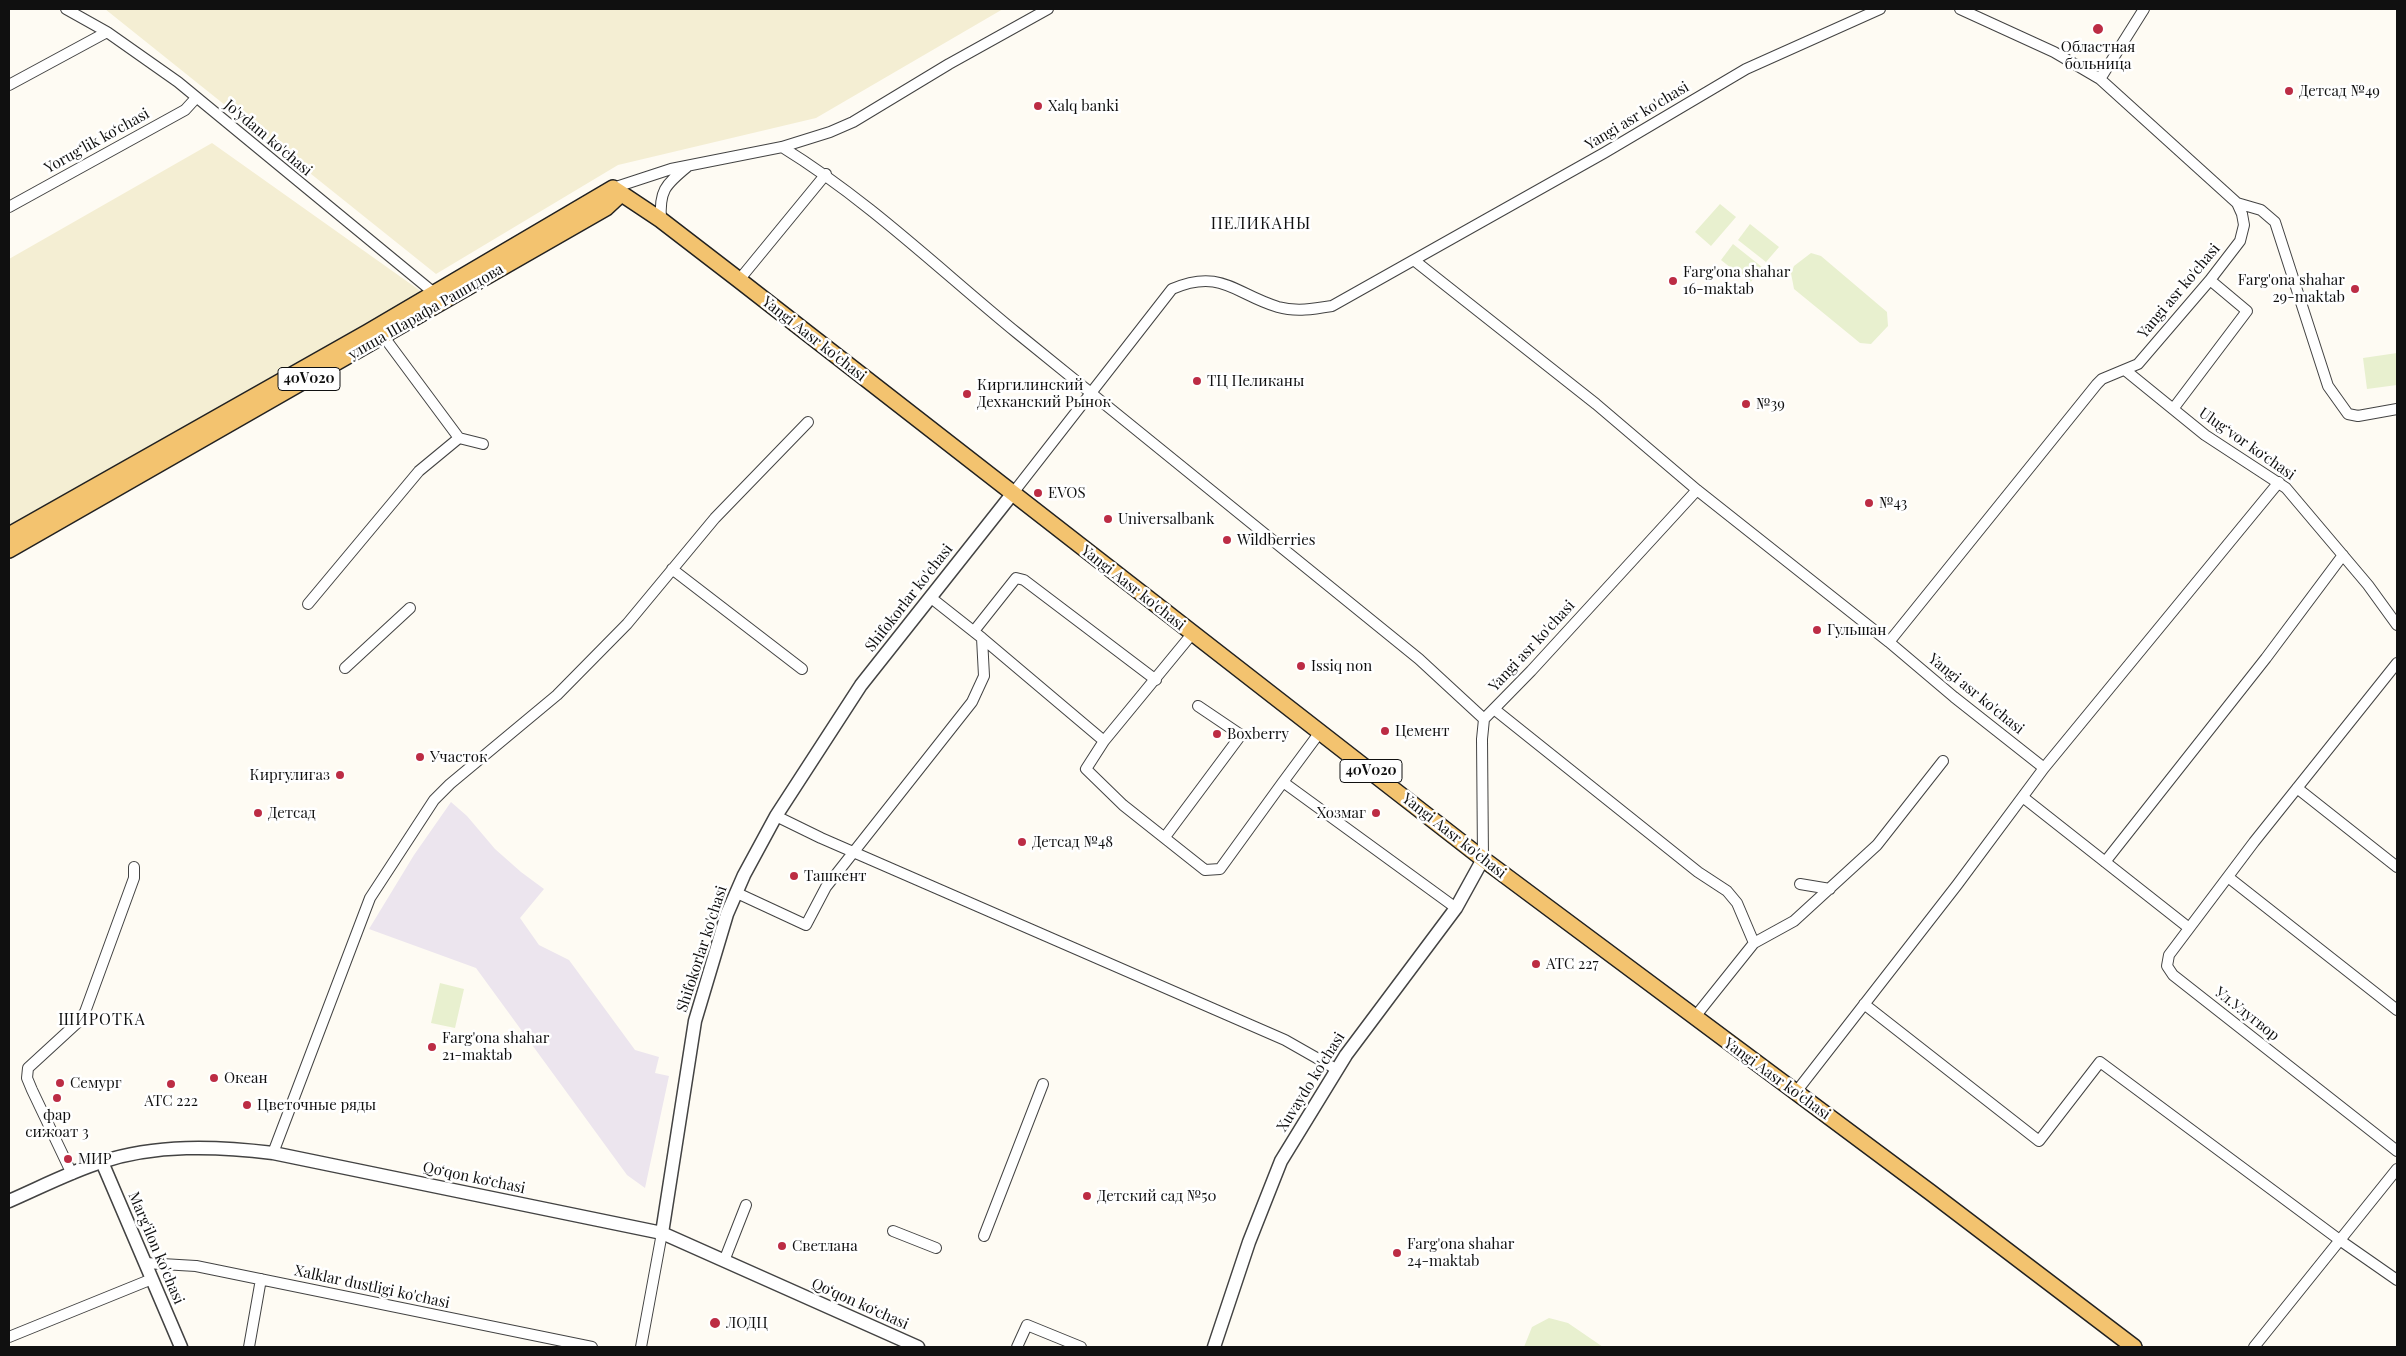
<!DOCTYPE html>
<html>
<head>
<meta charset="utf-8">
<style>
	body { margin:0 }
	#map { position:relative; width:2406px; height:1356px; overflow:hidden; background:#fefbf3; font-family:"Playfair Display",serif }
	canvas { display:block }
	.frame { position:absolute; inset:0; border:10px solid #101010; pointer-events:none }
</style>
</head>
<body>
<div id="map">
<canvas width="2406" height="1356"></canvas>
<div class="frame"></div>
</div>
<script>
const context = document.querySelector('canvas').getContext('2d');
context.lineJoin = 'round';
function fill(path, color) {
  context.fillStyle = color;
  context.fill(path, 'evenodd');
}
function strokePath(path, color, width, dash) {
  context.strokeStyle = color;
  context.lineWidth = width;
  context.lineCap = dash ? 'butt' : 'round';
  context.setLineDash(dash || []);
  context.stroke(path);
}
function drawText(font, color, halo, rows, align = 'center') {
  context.font = font + ' "Playfair Display",serif';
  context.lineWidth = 5;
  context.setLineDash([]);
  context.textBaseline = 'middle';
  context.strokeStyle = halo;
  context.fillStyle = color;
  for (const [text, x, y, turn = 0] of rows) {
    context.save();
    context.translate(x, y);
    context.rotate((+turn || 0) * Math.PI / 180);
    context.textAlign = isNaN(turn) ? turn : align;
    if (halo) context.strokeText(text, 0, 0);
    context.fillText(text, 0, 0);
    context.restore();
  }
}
fill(new Path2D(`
	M451 802 467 816 495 849 521 872 544 889 520 918 539 945 569 960 635 1050 659 1057 655 1073 669 1076 645 1188 627 1175 476 968 369 929 414 855Z`), '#ece5ee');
fill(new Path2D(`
	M105 9H1003L816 118 618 165 436 274Z
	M212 143 422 292 9 528V259Z`), '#f4eed3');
fill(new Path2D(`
	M1720 204 1736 217 1711 246 1695 232Z
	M1750 224 1779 247 1766 262 1738 240Z
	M1733 244 1762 267 1750 283 1721 260Z
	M1811 253 1821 256 1887 312 1888 326 1871 344 1860 343 1794 289 1791 273 1794 266Z
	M2397 353V385L2367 389 2363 358Z
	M440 983 464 989 455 1028 431 1023Z
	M1549 1318 1568 1323 1603 1347H1524L1532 1327Z`), '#e8f0cf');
const minor = new Path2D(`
	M66 9 107 32 178 82 439 297
	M2100 79 2144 9
	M9 85 107 32
	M782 147C868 200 940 270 1017 333 1151 442 1286 550 1419 659L1484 719
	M613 188 671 169 782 147 830 132 853 122 949 64 1048 9
	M2237 203 2261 210 2275 222 2328 386 2348 414 2358 416 2397 409
	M9 207 185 110 196 98
	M661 220C659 191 665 185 687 167
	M1415 261 1596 404 1697 490 1889 642 1954 697 2044 768
	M739 280 826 174
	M384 337 459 438
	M2125 370 2205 435 2286 488 2368 585 2397 625
	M2173 409 2247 311 2210 280
	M1013 493 1172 289C1221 268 1235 294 1278 307 1296 312 1314 309 1332 306L1604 153 1746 69 1880 9
	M672 569 802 669
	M930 597 982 638 1104 741 1086 769 1123 805 1205 870 1220 869 1283 782 1456 908
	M308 604 419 471 459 438 483 444
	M974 631 1016 578 1024 580 1156 680
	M1889 642 2097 384 2102 379 2138 364 2210 280 2240 241 2244 225 2242 214 2237 203 2100 79 2054 52 1960 9
	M2397 663 2254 842 2169 955 2167 966 2173 975 2397 1151
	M345 668 410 608
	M1494 709 1698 872 1727 891 1737 903 1754 943
	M1104 741 1192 634
	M1283 782 1320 732
	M2297 788 2397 867
	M2024 798 2189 928
	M776 816 821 838 1285 1040 1336 1069
	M1165 837 1241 735 1198 706
	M1483 859 1482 739 1484 719 1531 671 1697 490
	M2105 862 2266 658 2343 555
	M2228 877 2397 1010
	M1800 884 1830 889
	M737 893 806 925 826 887 972 702 984 676 982 638
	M1864 1004 2039 1141 2100 1062 2341 1241 2397 1280
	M1694 1018 1754 943 1794 921 1877 845 1943 761
	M1796 1092 1957 885 2044 768 2279 482
	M273 1153 370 898 434 800 450 784 557 695 627 624 715 518 808 422
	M72 1174 32 1090 27 1078 28 1068 77 1023 85 1012 134 878V867
	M893 1231 936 1248
	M984 1236 1043 1084
	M724 1261 746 1205
	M145 1263 196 1266 592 1347
	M9 1337 152 1279
	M249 1347 261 1279
	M641 1347 662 1233
	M1017 1347 1027 1325 1081 1347
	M2254 1347 2397 1169`);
const tertiary = new Path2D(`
	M102 1162 181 1347
	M9 1201C39 1188 70 1172 101 1162 156 1144 216 1146 273 1153L662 1233 918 1347
	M662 1233 695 1021 727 914 744 875 776 816 861 685 1013 493
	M1214 1347 1249 1242 1281 1161 1346 1055 1456 908 1483 859`);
const primary = new Path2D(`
	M9 535 368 332 613 188 661 220 739 280 1483 859 1930 1192 2134 1347
	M9 550 606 208 621 194`);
strokePath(minor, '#434343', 12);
strokePath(tertiary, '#434343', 15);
strokePath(primary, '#212121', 18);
strokePath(minor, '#fff', 10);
strokePath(tertiary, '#fff', 12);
strokePath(primary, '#f3c36f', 15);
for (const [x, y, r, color] of [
	[2098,29,6,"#bc2c44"],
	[2289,91,5,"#bc2c44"],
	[1038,106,5,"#bc2c44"],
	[1673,281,5,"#bc2c44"],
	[2355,289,5,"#bc2c44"],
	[1197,381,5,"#bc2c44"],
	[967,394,5,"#bc2c44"],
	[1746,404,5,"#bc2c44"],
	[1038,493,5,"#bc2c44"],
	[1869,503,5,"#bc2c44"],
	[1108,519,5,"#bc2c44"],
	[1227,540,5,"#bc2c44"],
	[1817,630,5,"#bc2c44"],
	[1301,666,5,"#bc2c44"],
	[1385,731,5,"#bc2c44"],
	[1217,734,5,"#bc2c44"],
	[420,757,5,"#bc2c44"],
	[340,775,5,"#bc2c44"],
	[258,813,5,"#bc2c44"],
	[1376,813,5,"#bc2c44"],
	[1022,842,5,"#bc2c44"],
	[794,876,5,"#bc2c44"],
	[1536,964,5,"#bc2c44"],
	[432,1047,5,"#bc2c44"],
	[214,1078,5,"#bc2c44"],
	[60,1083,5,"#bc2c44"],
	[171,1084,5,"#bc2c44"],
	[57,1098,5,"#bc2c44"],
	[247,1105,5,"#bc2c44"],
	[68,1159,5,"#bc2c44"],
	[1087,1196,5,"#bc2c44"],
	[782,1246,5,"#bc2c44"],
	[1397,1253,5,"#bc2c44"],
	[715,1323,6,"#bc2c44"]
]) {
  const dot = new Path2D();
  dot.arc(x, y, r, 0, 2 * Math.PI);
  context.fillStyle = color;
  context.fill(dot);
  strokePath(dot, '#fff', 2);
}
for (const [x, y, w] of [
	[309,379,62],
	[1371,771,62]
]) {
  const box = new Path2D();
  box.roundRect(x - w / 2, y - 11.5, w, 23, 4);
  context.fillStyle = '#fff';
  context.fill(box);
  strokePath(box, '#101010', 1);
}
drawText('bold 14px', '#101010', null, [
	["40V020",309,379],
	["40V020",1371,771]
]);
drawText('15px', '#101010', '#fff', [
	["Областная",2098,47,"center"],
	["больница",2098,64,"center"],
	["Детсад №49",2299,91],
	["Xalq banki",1048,106],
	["Farg'ona shahar",1683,272],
	["16-maktab",1683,289],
	["Farg'ona shahar",2345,280,"right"],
	["29-maktab",2345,297,"right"],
	["ТЦ Пеликаны",1207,381],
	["Киргилинский",977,385],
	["Дехканский Рынок",977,402],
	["№39",1756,404],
	["EVOS",1048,493],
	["№43",1879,503],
	["Universalbank",1118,519],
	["Wildberries",1237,540],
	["Гульшан",1827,630],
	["Issiq non",1311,666],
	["Цемент",1395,731],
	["Boxberry",1227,734],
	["Участок",430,757],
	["Киргулигаз",330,775,"right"],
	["Детсад",268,813],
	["Хозмаг",1366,813,"right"],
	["Детсад №48",1032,842],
	["Ташкент",804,876],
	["АТС 227",1546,964],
	["Farg'ona shahar",442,1038],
	["21-maktab",442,1055],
	["Океан",224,1078],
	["Семург",70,1083],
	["АТС 222",171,1101,"center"],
	["Цветочные ряды",257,1105],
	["фар",57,1115,"center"],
	["сижоат 3",57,1132,"center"],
	["МИР",78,1159],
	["Детский сад №50",1097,1196],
	["Farg'ona shahar",1407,1244],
	["24-maktab",1407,1261],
	["Светлана",792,1246],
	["ЛОДЦ",726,1323]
], 'left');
drawText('15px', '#101010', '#fff', [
	["Yangi asr ko'chasi",1637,116,-31],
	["Jo'ydam ko'chasi",268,138,40],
	["Yorugʻlik koʻchasi",97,141,-29],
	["Yangi asr ko'chasi",2179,291,-50],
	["улица Шарафа Рашидова",426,312,-30],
	["Yangi Aasr ko'chasi",814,339,38],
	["Ulugʻvor koʻchasi",2247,444,35],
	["Yangi Aasr ko'chasi",1133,588,38],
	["Shifokorlar ko'chasi",909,598,-52],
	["Yangi asr ko'chasi",1532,646,-47],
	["Yangi asr ko'chasi",1976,694,39],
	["Yangi Aasr ko'chasi",1454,836,38],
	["Shifokorlar ko'chasi",702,949,-72],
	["Ул.Улугвор",2247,1014,38],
	["Yangi Aasr ko'chasi",1777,1079,36],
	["Xuvaydo ko'chasi",1311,1082,-58],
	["Qoʻqon koʻchasi",474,1178,12],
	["Marg'ilon ko'chasi",156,1248,67],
	["Xalklar dustligi ko'chasi",372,1287,12],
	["Qoʻqon koʻchasi",860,1304,24]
]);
context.letterSpacing = '1px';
drawText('16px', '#101010', '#fff', [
	["ПЕЛИКАНЫ",1261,224],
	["ШИРОТКА",102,1020]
]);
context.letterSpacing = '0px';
</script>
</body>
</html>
